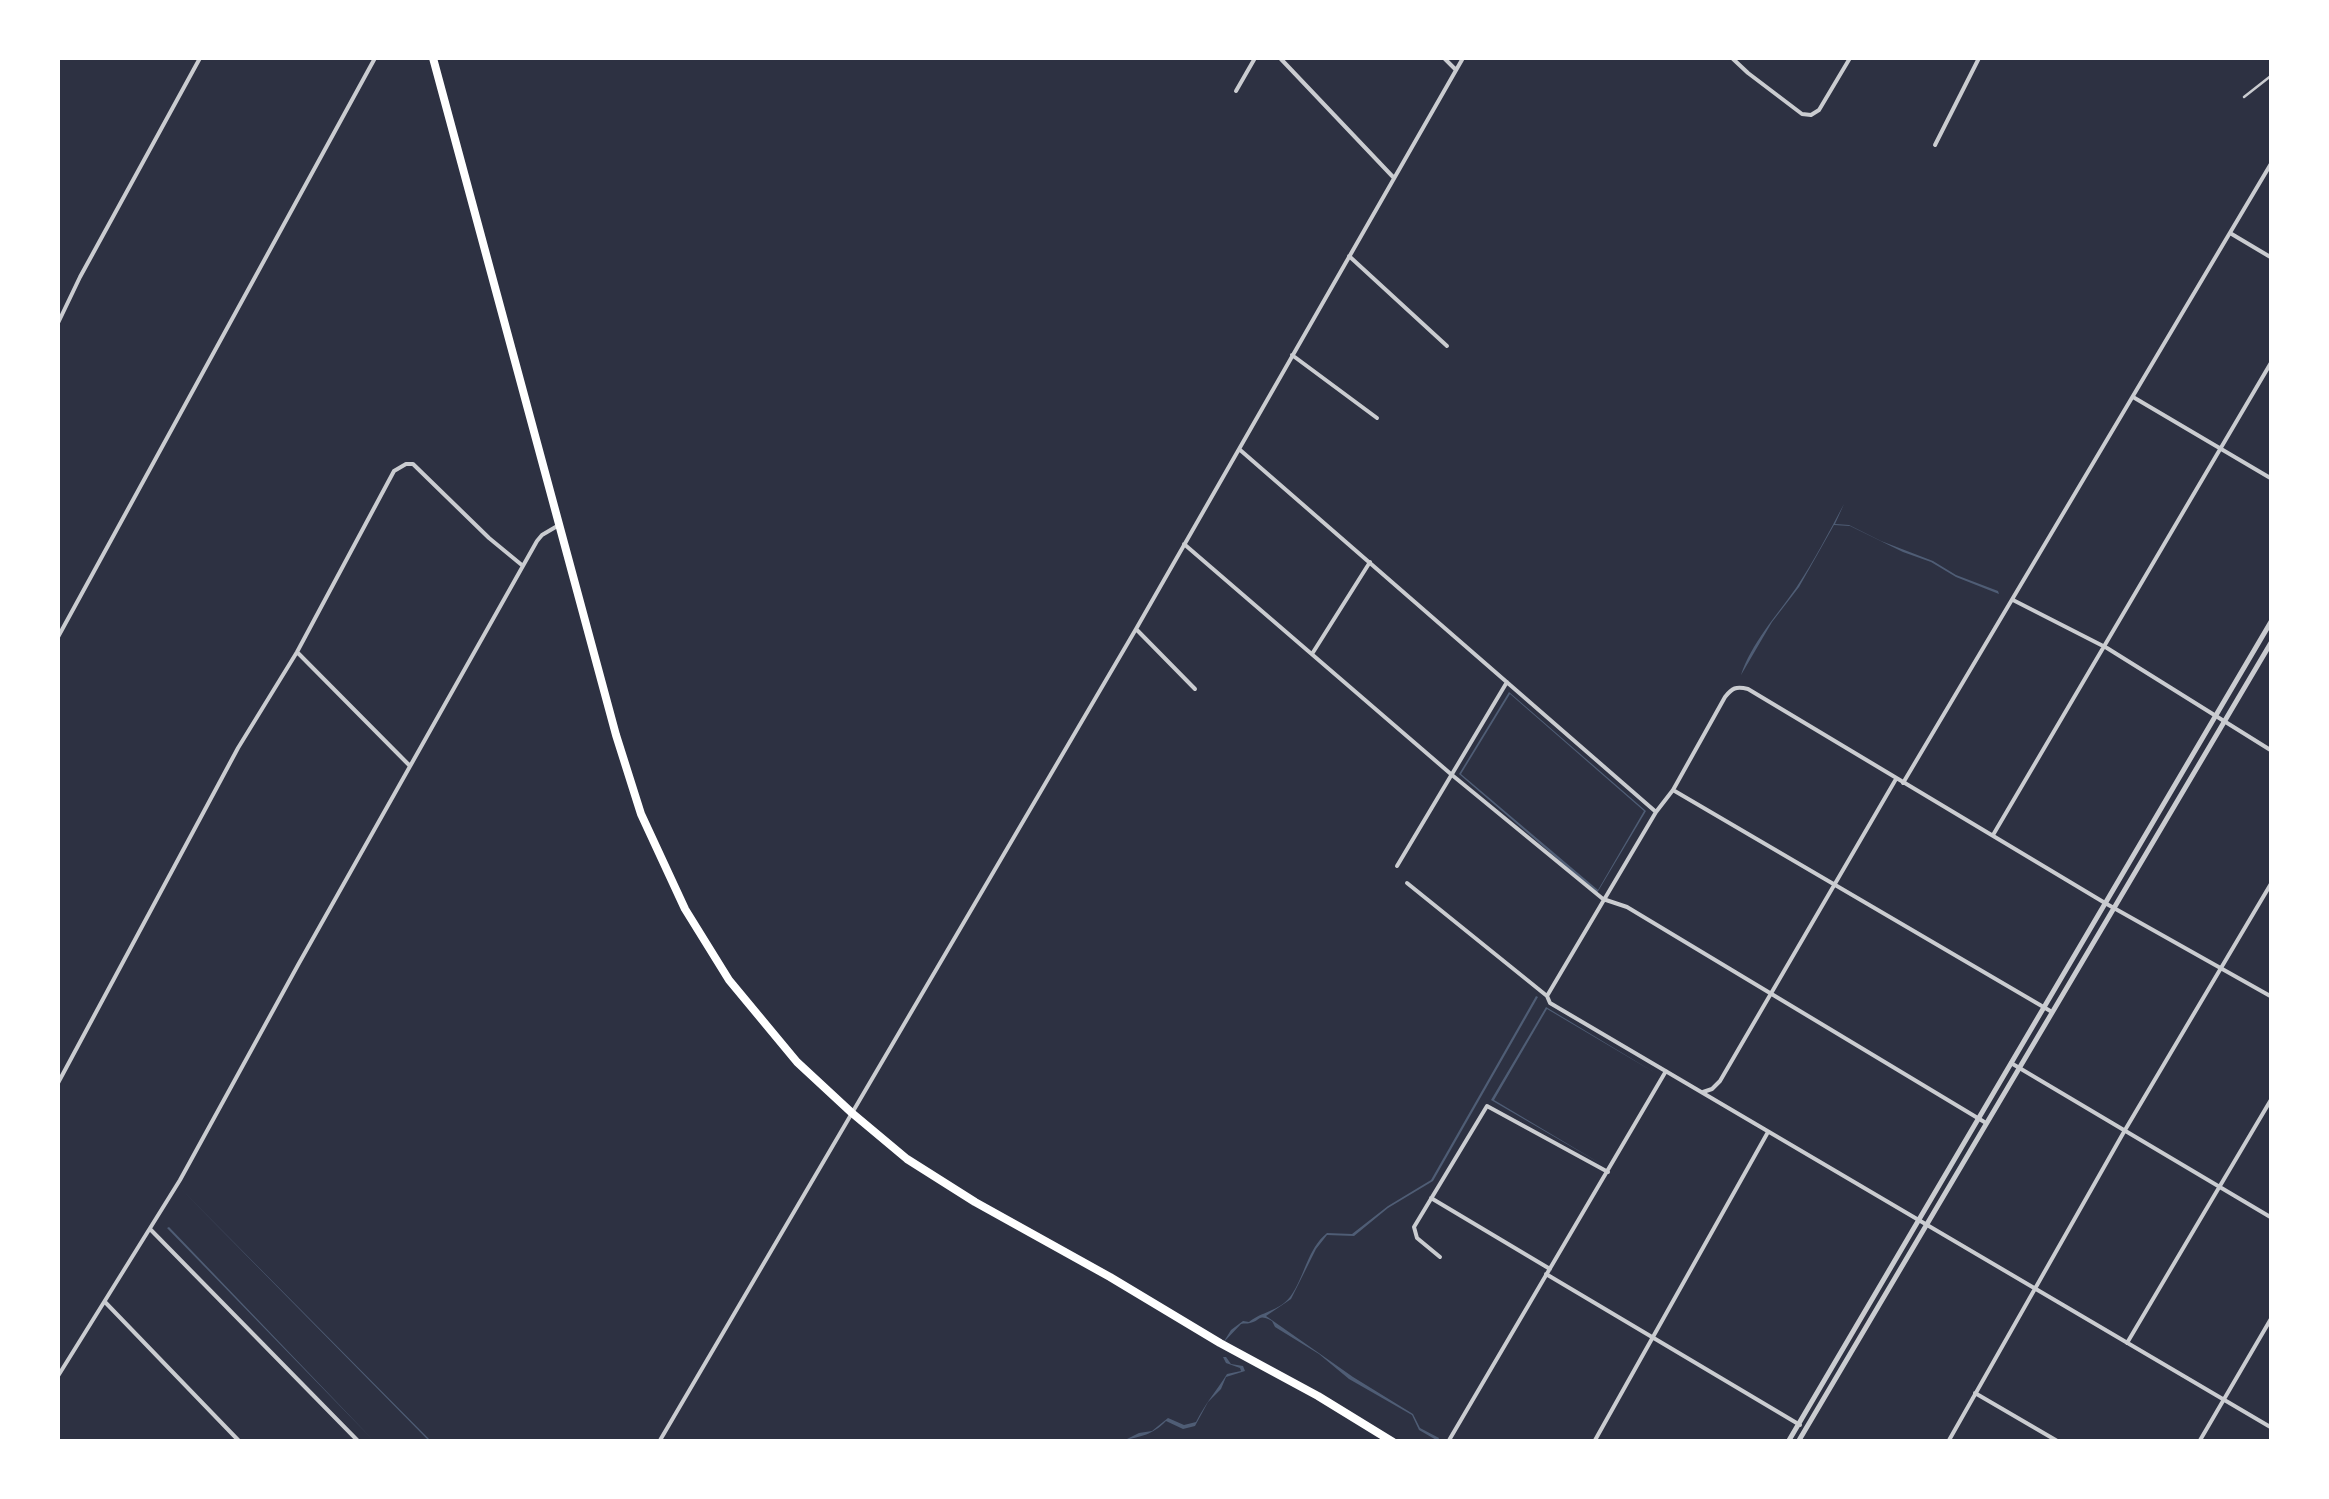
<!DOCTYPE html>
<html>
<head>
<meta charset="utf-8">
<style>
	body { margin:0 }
	#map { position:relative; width:2329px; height:1499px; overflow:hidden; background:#2d3142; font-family:"Asap Condensed",sans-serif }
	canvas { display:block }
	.frame { position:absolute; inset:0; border:60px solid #fff; pointer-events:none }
</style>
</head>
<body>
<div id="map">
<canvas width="2329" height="1499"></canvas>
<div class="frame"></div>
</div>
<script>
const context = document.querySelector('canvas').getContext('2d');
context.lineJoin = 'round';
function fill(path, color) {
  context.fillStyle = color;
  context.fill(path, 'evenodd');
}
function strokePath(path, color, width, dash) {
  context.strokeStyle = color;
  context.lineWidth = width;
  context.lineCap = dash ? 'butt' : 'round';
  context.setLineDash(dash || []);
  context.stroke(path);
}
fill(new Path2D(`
	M1844 504 1835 524 1849 525 1881 541 1933 561 1956 575 1998 591 1999 594 1956 577 1931 562 1903 552 1850 526 1834 525 1799 587 1772 622 1741 675C1751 644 1777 615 1796 588 1814 561 1829 532 1844 504Z
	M1509 692 1646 811 1597 893 1459 774ZM1510 694 1644 811 1598 890 1461 774Z
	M1536 996 1538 997 1433 1181 1388 1208 1354 1236 1327 1235 1316 1249 1291 1299 1266 1316 1353 1377 1413 1414 1420 1428 1439 1438 1438 1441 1419 1430 1412 1415 1349 1379 1319 1354 1275 1327 1272 1321C1257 1313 1261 1321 1250 1323 1247 1324 1244 1323 1241 1324L1223 1343 1231 1330 1243 1321 1249 1322C1261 1312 1279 1311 1290 1297 1305 1277 1307 1249 1327 1233L1352 1234 1388 1206 1431 1180Z
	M1546 1007 1657 1074 1547 1009 1494 1100 1603 1165 1491 1100Z
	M181 1189 431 1441H429Z
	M169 1227 374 1441 167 1228Z
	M1223 1357H1226L1231 1364 1243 1366 1245 1371 1226 1377 1221 1389 1208 1402 1195 1426 1183 1429 1166 1421C1151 1436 1143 1435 1123 1441L1139 1433 1152 1431 1168 1418 1184 1425 1196 1422C1205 1404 1217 1390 1227 1374L1241 1371 1240 1368 1226 1363Z`), '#4f5d75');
strokePath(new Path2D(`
	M2244 97 2272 75`), '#caccd0', 2.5);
strokePath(new Path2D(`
	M1280 58 1394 178
	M1444 58 1456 70
	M1732 58 1748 73 1802 114 1811 115 1819 110 1850 58
	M1236 91 1255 58
	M1935 145 1979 58
	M2230 233 2272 258
	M1349 256 1447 346
	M58 323 80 277 200 58
	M1292 355 1377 418
	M2133 397 2272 479
	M1239 449 1656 812
	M1184 544 1452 775 1603 899 1627 907 1986 1123
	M2013 600 2107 648 2272 751
	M1136 629 1195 689
	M58 637 375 58
	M297 652 410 766
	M1312 654 1370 562
	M1903 783 2272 162
	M1673 790 2052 1012
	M1993 835 2272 361
	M1397 866 1507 682
	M1407 883 1547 996
	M2272 997 2105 903 1748 689C1736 686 1732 688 1725 697L1673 790 1656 812 1547 996 1550 1003 2272 1428
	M2011 1063 2272 1218
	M58 1083 238 748 297 652 394 471 406 464H413L489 538 523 566
	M1703 1092 1712 1089 1720 1081 1896 779
	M1431 1198 1550 1269
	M150 1229 359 1442
	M1440 1257 1417 1238 1414 1227 1487 1106 1608 1172
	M1546 1274 1800 1425
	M105 1302 240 1442
	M2127 1343 2272 1098
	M58 1376 180 1180 298 965 537 541 542 535 559 525
	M1975 1393 2059 1442
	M659 1442 1136 629 1463 58
	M1448 1442 1666 1071
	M1594 1442 1768 1132
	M1948 1442 2125 1130 2272 882
	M2199 1442 2272 1317`), '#caccd0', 4);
strokePath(new Path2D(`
	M1788 1442 2272 620
	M1798 1442 2272 641`), '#caccd0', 5);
strokePath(new Path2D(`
	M433 58 616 735 641 814 685 909 729 980 797 1062 852 1113 907 1159 975 1202 1110 1277 1220 1343 1318 1396 1393 1442`), '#fff', 8);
</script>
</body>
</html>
